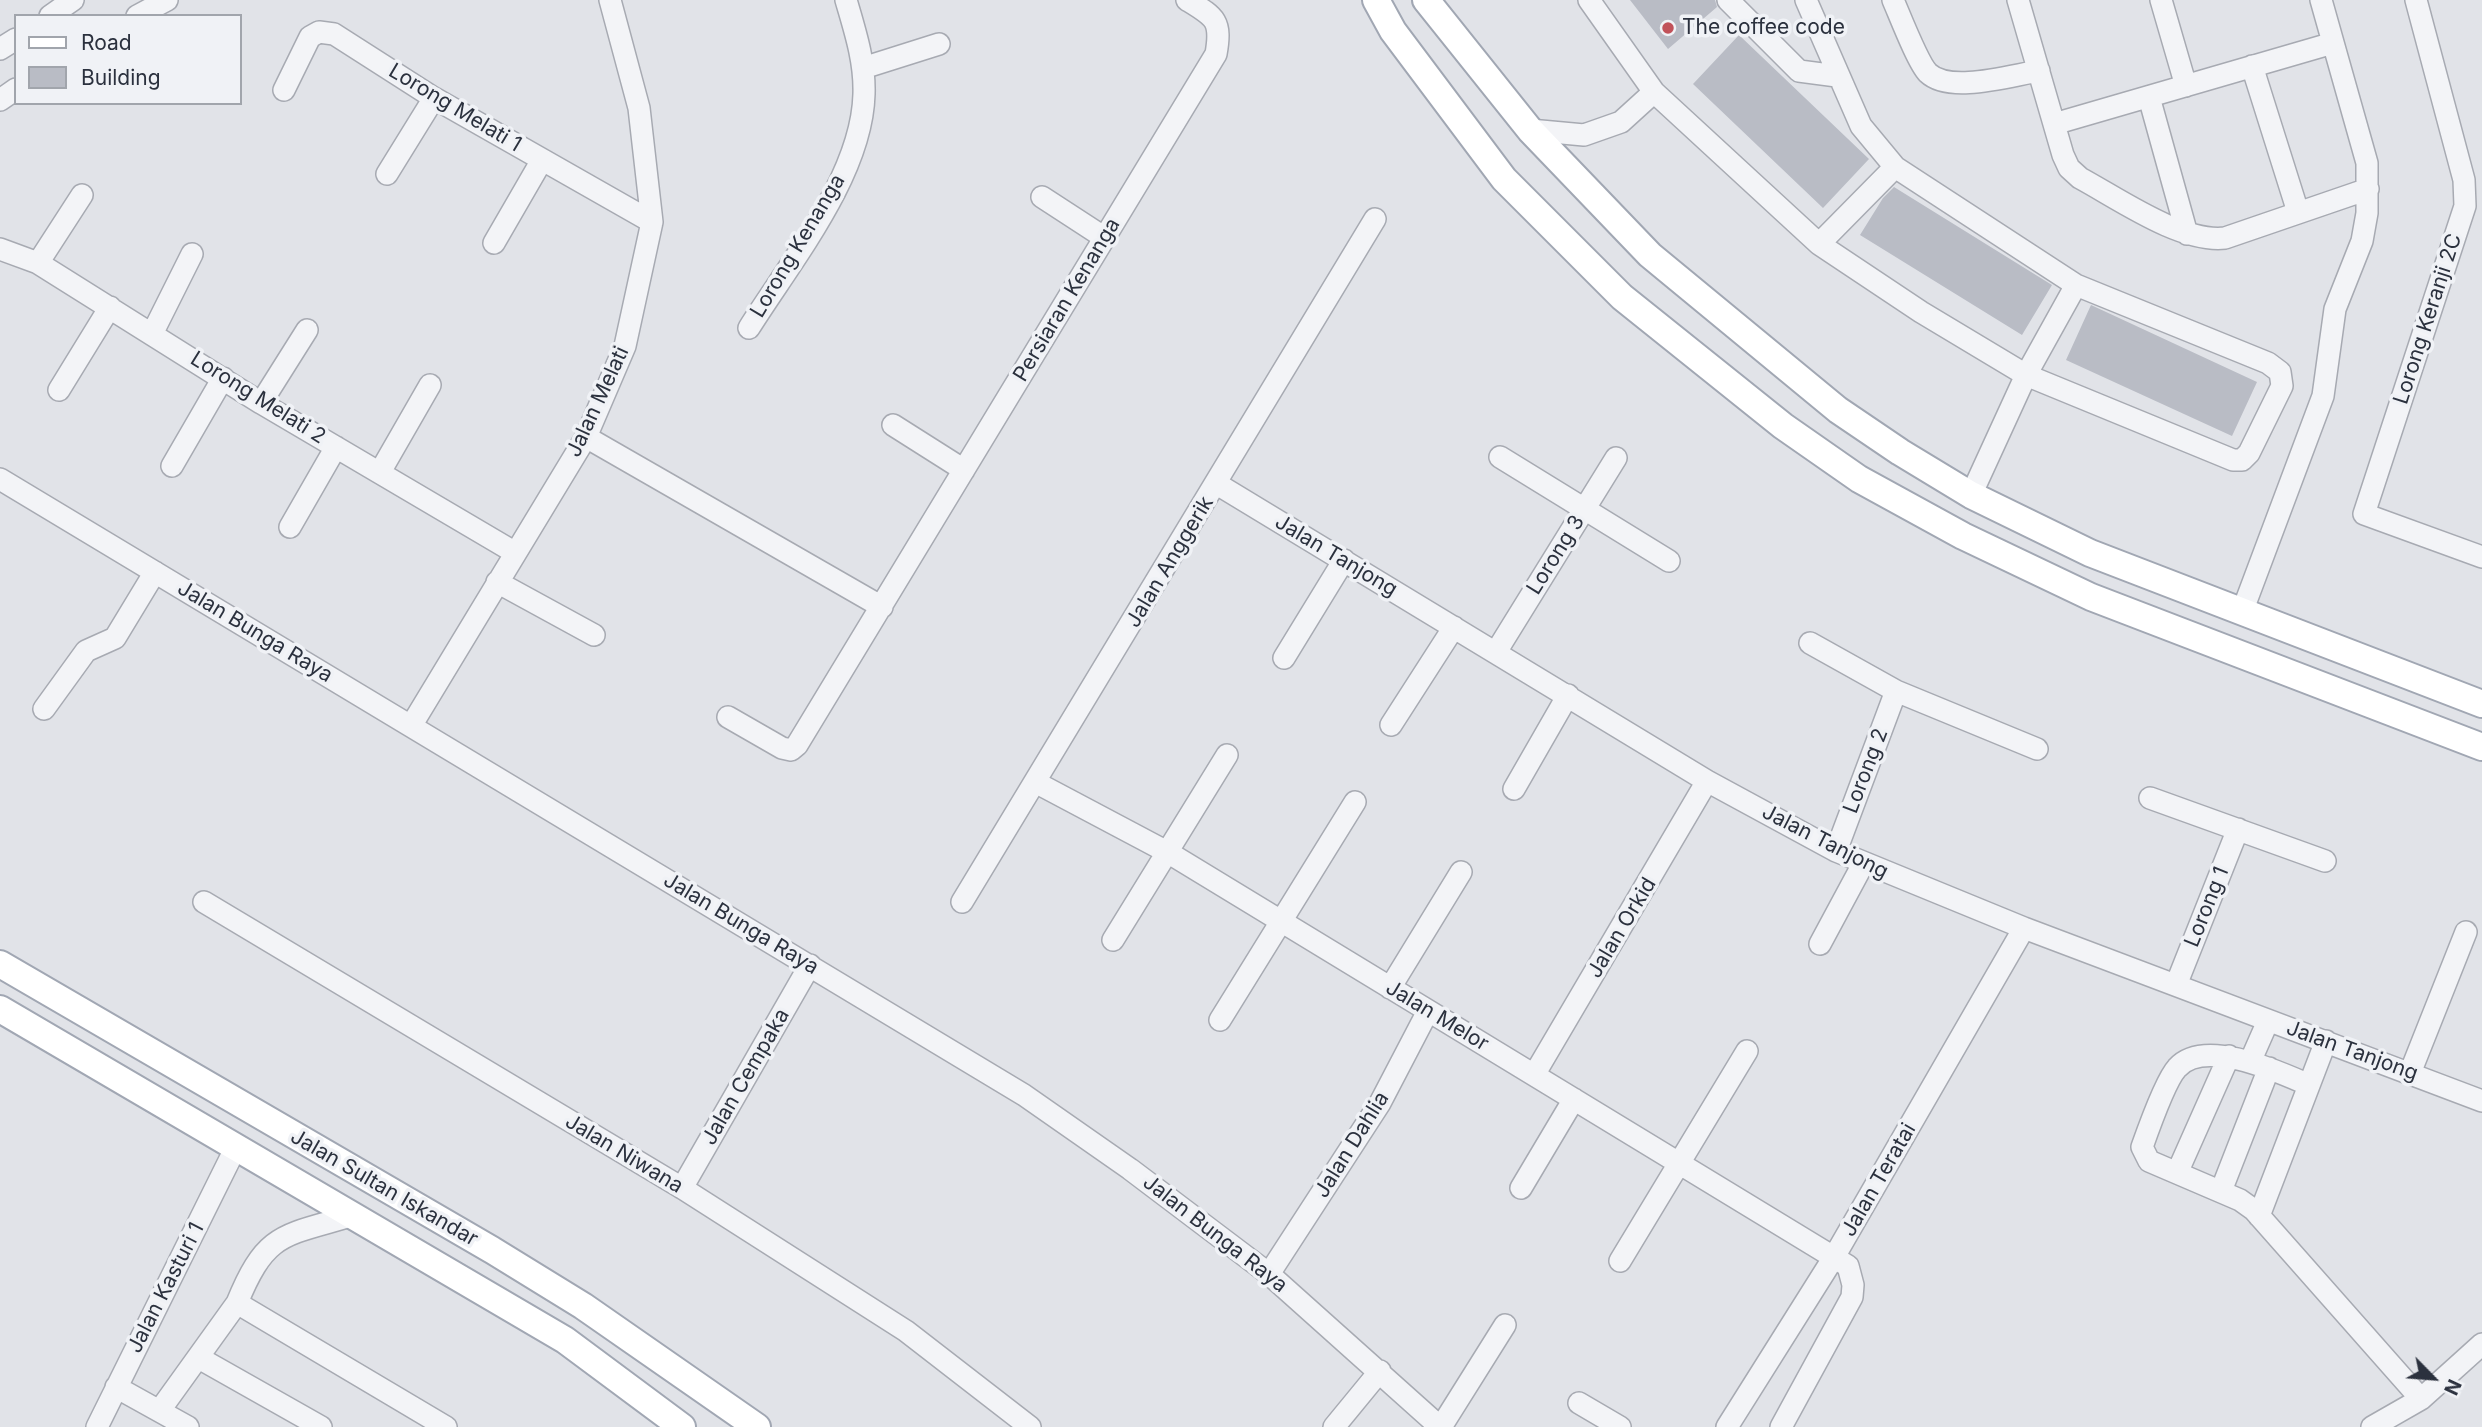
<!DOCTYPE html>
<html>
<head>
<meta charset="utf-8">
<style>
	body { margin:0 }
	#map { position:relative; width:2482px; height:1427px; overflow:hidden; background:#e1e3e8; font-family:Inter,sans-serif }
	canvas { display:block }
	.legend { position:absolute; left:14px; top:14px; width:228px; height:91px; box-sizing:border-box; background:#f0f2f6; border:2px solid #a1a5ac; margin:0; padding:9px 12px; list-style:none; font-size:21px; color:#2b313e }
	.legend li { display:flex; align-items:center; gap:14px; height:35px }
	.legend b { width:35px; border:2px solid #a1a5ac }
	.north { position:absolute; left:2398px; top:1343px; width:70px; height:70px; -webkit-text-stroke:5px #f0f2f6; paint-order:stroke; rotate:115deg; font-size:19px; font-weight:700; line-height:28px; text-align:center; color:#2b313e }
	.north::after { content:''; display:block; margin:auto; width:24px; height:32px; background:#2b313e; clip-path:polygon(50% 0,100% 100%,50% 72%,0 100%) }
</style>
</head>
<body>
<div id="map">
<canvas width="2482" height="1427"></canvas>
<ul class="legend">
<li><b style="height:9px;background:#fff"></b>Road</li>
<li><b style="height:19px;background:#b9bcc5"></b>Building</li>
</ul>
<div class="north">N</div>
</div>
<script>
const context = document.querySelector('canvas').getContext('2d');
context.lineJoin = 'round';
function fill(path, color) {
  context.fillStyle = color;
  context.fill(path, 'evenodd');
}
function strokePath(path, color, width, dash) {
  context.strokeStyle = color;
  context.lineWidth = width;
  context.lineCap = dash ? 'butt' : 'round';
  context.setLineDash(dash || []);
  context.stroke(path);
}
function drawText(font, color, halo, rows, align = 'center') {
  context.font = font + ' Inter,sans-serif';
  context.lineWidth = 7;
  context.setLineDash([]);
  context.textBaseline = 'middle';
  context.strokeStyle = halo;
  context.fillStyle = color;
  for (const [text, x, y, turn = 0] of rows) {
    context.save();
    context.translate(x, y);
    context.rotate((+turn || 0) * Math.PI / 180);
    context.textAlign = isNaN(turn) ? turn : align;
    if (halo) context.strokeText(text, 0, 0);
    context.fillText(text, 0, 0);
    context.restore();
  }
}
fill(new Path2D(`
	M1630 0H1715L1717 7 1668 49Z
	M1739 35 1869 159 1823 208 1693 84Z
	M1894 187 2052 285 2022 335 1860 235 1883 198Z
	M2091 305 2257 382 2232 436 2066 360Z`), '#b9bcc5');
const minor = new Path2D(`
	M1589 0 1654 92 1819 244 1921 312 2026 375 2233 460H2242L2249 453 2282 386 2280 372 2268 363 2076 285 1895 167 1861 126 1806 0
	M1728 0 1799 71 1837 76
	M1893 0C1900 16 1918 63 1928 73 1950 94 2012 75 2039 71
	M2018 0 2063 155 2069 168 2080 178C2119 199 2181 243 2225 238L2368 189
	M2161 0 2186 86
	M2416 0 2464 180 2465 206 2364 514 2482 557
	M50 16 73 0
	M137 16 167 0
	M0 49 16 39
	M2252 66 2298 212
	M863 68 939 44
	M284 90 310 37 319 32 334 34 434 98 652 222
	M2149 97 2187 234
	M0 100 16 89
	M2054 124 2333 43
	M1530 130 1584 135 1621 122 1654 92
	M387 174 434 98
	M1042 197 1105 238
	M494 243 542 160
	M1819 244 1895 167
	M0 249 38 263 261 403 514 552
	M38 263 82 195
	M749 328C791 261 862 175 864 94 865 61 855 31 846 0
	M153 332 192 254
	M59 390 110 307
	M261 403 307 330
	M893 425 964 470
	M586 437 882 607
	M1500 457 1669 561
	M172 466 223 378
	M380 472 430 385
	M0 479 1024 1095 1130 1169 1269 1274 1440 1427
	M1217 484 1707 781 1836 851 2024 928 2482 1101
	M1971 495 2026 375 2076 285
	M290 527 336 447
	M497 582 594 635
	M2242 612 2323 396 2335 309 2362 241 2367 213V163L2321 0
	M1810 643 1896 691 2037 749
	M1496 652 1616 458
	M1284 658 1344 560
	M44 709 86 651 115 638 155 572
	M728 717 782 748 791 750 797 745 1216 54C1222 20 1215 17 1187 0
	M1391 725 1454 627
	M411 726 586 437 625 346 652 222 639 108 610 0
	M1035 782 1169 853 1848 1266 1853 1285 1852 1297 1781 1427
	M1514 789 1568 695
	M2150 798 2325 861
	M1836 851 1896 691
	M204 902 682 1188 906 1331 1030 1427
	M962 902 1375 219
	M1113 940 1227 755
	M1820 944 1863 864
	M2176 985 2238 829
	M1390 988 1461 872
	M1220 1020 1355 802
	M2250 1062 2268 1021
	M2410 1073 2466 932
	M1534 1075 1707 781
	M2309 1085C2279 1072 2204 1037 2177 1068 2166 1080 2148 1130 2142 1147L2149 1161 2240 1200 2254 1210 2421 1399
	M2177 1173 2229 1056
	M682 1188 810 965
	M1521 1188 1574 1099
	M2221 1191 2269 1068
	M351 1216C283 1236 266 1232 237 1303L446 1427
	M2259 1216 2326 1041
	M1620 1261 1747 1051
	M1269 1274 1380 1103 1428 1011
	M199 1358 321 1427
	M116 1387 188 1427
	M1579 1403 1620 1427
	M160 1410 237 1303
	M97 1427 235 1149
	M1334 1427 1380 1371
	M1441 1427 1505 1325
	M1727 1427 1834 1257 2024 928
	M2372 1427 2421 1399 2482 1344`);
const major = new Path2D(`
	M1376 0 1393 31 1504 179 1622 297 1783 426 1859 479 1963 536 2091 597 2482 747
	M1426 0 1530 130 1650 255 1838 410 1900 452 1971 495 2090 553 2482 704
	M0 964 492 1250 583 1306 757 1427
	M0 1009 565 1340 682 1427`);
strokePath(minor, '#a7aab2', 24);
strokePath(major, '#a1a7b3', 30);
strokePath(minor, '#f3f4f7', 21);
strokePath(major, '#fff', 26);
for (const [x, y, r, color] of [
	[1668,28,7,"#c1525a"]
]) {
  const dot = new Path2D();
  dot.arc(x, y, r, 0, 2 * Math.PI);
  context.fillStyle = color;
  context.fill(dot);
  strokePath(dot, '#f0f2f6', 2.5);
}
drawText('21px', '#2b313e', '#f0f2f6', [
	["The coffee code",1682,28]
], 'left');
drawText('21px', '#2b313e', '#f0f2f6', [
	["Lorong Melati 1",455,108,31],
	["Lorong Kenanga",798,246,-59],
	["Persiaran Kenanga",1067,300,-59],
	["Lorong Keranji 2C",2428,319,-72],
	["Lorong Melati 2",258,398,32],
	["Jalan Melati",598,402,-65],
	["Lorong 3",1556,555,-58],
	["Jalan Tanjong",1336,556,31],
	["Jalan Anggerik",1170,562,-59],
	["Jalan Bunga Raya",255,632,31],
	["Lorong 2",1866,771,-69],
	["Jalan Tanjong",1825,842,27],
	["Lorong 1",2207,907,-68],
	["Jalan Bunga Raya",741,924,31],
	["Jalan Orkid",1622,928,-59],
	["Jalan Melor",1437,1016,31],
	["Jalan Tanjong",2352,1051,20],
	["Jalan Cempaka",746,1077,-60],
	["Jalan Dahlia",1352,1145,-58],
	["Jalan Niwana",624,1154,31],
	["Jalan Teratai",1879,1180,-60],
	["Jalan Sultan Iskandar",384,1188,30],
	["Jalan Bunga Raya",1215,1234,38],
	["Jalan Kasturi 1",166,1288,-63]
]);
</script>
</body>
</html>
